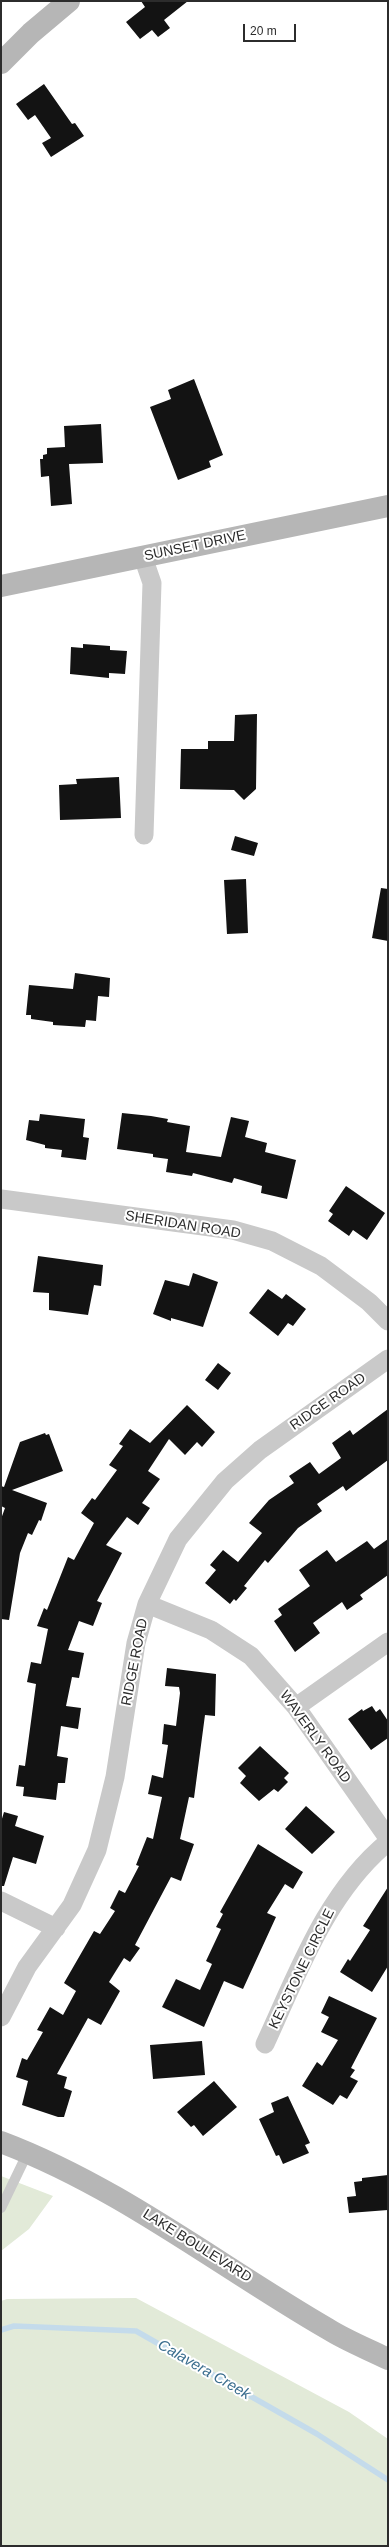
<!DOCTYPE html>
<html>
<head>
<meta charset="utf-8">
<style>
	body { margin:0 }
	#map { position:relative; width:389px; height:2547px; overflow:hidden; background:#fff; font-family:Arial,sans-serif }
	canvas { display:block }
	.frame { position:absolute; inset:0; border:2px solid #2c2c2c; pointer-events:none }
	.scale { position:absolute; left:243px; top:24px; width:53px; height:18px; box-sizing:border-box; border:2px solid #2c2c2c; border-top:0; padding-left:5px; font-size:12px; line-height:14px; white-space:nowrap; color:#2c2c2c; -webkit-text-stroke:3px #fff; paint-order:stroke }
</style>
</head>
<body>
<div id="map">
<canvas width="389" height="2547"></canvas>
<div class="frame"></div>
<div class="scale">20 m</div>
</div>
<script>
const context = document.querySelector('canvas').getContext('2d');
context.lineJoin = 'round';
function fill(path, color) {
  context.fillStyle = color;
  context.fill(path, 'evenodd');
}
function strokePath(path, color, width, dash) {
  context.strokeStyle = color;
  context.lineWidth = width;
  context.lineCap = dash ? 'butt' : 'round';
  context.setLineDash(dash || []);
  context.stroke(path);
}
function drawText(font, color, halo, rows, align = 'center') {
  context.font = font + ' Arial,sans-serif';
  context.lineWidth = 4;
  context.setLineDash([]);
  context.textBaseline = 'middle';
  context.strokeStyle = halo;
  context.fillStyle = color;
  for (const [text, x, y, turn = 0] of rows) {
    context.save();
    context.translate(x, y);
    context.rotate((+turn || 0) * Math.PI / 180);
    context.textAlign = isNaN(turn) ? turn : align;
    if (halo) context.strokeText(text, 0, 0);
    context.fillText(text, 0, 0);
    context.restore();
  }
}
fill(new Path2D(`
	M1 2176 53 2196 29 2229 1 2251Z
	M136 2298 349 2412 388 2439V2546H1V2301L7 2299Z`), '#e2ead8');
strokePath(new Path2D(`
	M1 2330 14 2326 136 2331 317 2434 388 2480`), '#c4dbeb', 5.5);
fill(new Path2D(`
	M141 1H188L164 20 170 28 158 37 152 30 140 39 126 22 145 7Z
	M44 84 72 124 75 123 84 136 51 157 42 143 51 138 35 115 28 120 16 104Z
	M194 379 223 455 209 461 211 467 178 480 150 407 171 399 168 390Z
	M101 424 103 463 69 464 72 504 51 506 49 476 41 477 40 459H43V455L47 454V448L65 447 64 426Z
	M83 644 110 646V650L127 651 125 674 109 673V678L70 674 71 647 83 648Z
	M257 714 256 789 244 800 234 790 180 789 181 749H208V741H234L235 715Z
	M119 777 121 818 60 820 59 785 77 784 76 779Z
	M235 836 258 843 254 856 231 850Z
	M246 879 248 933 227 934 224 880Z
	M381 888 388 889V941L372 938Z
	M75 973 110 978 109 997 98 996 96 1021 86 1020 85 1027 53 1025V1022L31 1019V1015H26L29 985 73 989Z
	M122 1113 151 1116 168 1119 167 1122 190 1126 186 1152 221 1157 231 1117 249 1121 245 1137 267 1143 265 1152 296 1160 287 1199 261 1193 262 1186 234 1178 232 1183 193 1173 192 1176 166 1172 168 1159 153 1157V1154L117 1149Z
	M40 1114 85 1119 83 1137 89 1138 86 1160 61 1157 62 1150 45 1148V1145L26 1140 29 1120 39 1121Z
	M346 1186 385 1213 367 1240 353 1230 349 1236 328 1221 333 1214 329 1211Z
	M38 1256 103 1265 101 1286 94 1285 88 1315 49 1310V1293L33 1292Z
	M193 1273 218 1282 203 1327 171 1318V1321L153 1314 165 1280 189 1286Z
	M268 1289 282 1299 286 1294 306 1309 293 1326 288 1323 278 1336 249 1313Z
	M218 1363 231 1373 218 1390 205 1380Z
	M187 1405 215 1432 202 1447 197 1442 185 1455 169 1439 148 1471 160 1479 142 1503 150 1508 138 1525 127 1517 106 1545 122 1553 97 1601 102 1603 93 1626 79 1621 68 1650 84 1653 79 1678 72 1677 66 1706 81 1708 78 1729 61 1726 57 1756 68 1758 65 1783H58L56 1800 23 1796 24 1787 16 1786 19 1765 25 1766 36 1684 27 1682 31 1662 41 1664 48 1629 37 1626 44 1608 47 1610 68 1557 74 1560 94 1523 81 1513 92 1498 95 1500 117 1470 109 1465 123 1446 119 1444 130 1429 150 1443Z
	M388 1409V1460L346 1491 343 1486 317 1504 322 1511 298 1528 268 1563 265 1560 244 1586 247 1588 236 1601 234 1599 230 1604 205 1583 216 1570 210 1565 223 1550 238 1562 262 1533 249 1523 269 1500 294 1483 289 1476 310 1462 319 1474 341 1458 332 1443 350 1430 353 1435Z
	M45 1433 46 1435 49 1434 63 1471 12 1490 47 1503 41 1521 39 1520 32 1535 28 1533 20 1553 9 1620 1 1619V1519L5 1508 1 1506V1486L4 1487 20 1442Z
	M388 1539V1575L360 1595 363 1599 347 1610 342 1602 313 1623 320 1633 295 1652 274 1621 282 1615 278 1609 310 1586 299 1570 327 1550 336 1562 367 1541 374 1549Z
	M167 1668 216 1674 215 1716 205 1715 194 1798 189 1797 180 1839 194 1844 181 1881 171 1877 135 1945 140 1948 130 1962 124 1958 109 1982 120 1991 101 2025 88 2018 57 2074 67 2077 64 2088 72 2091 64 2117H58L22 2105 28 2081 16 2077 22 2058 27 2060 43 2032 37 2030 50 2007 63 2015 76 1991 64 1983 94 1931 100 1934 115 1911 110 1908 119 1890 125 1893 139 1866 136 1865 147 1837 153 1839 162 1797 148 1794 152 1775 163 1778 168 1745 162 1744 164 1724 176 1726 180 1693 179 1687 165 1686Z
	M372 1706 376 1712 380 1709 388 1721V1738L371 1750 348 1719 362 1709 363 1711Z
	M260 1746 289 1773 284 1778 288 1782 278 1792 274 1789 259 1801 240 1783 246 1776 238 1768Z
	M306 1806 335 1832 312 1854 285 1829Z
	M4 1812 18 1816 15 1826 44 1836 36 1864 13 1857 4 1886H1V1822Z
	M258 1844 303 1872 293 1889 285 1884 267 1913 276 1917 243 1989 224 1981 204 2027 162 2007 176 1979 200 1990 212 1964 206 1961 221 1929 216 1927 223 1914 220 1912Z
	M388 1887V1966L372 1992 340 1972 348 1959 350 1961 370 1930 363 1926Z
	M329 1996 377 2018 351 2068 355 2070 350 2077 358 2081 347 2099 340 2095 333 2105 302 2086 317 2062 322 2066 338 2040 321 2032 329 2017 321 2013Z
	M202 2041 205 2075 153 2079 150 2045Z
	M214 2081 237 2107 203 2136 194 2125 191 2127 177 2112Z
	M288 2096 310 2143 305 2145 309 2153 283 2164 279 2155 276 2156 259 2119 274 2112 271 2103Z
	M388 2175V2210L349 2213 347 2197 356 2196 354 2182 362 2181V2178Z`), '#131313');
strokePath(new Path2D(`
	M1 2208 28 2152`), '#c9c9c9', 10);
strokePath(new Path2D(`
	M143 557 152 583 144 835
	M1 1199 233 1230 272 1241 321 1266 369 1302 388 1321
	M147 1604 211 1630 251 1656 296 1707 388 1838
	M296 1707 388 1642
	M1 1901 56 1928
	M1 2017 27 1967 72 1905 97 1850 115 1777 136 1643 147 1604 178 1539 225 1481 260 1450 388 1359
	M265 2044C298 1973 326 1893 388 1842`), '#c9c9c9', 19);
strokePath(new Path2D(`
	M1 63 31 33 69 1
	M1 586 388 506
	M1 2142C120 2187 219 2266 328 2329 347 2341 368 2349 388 2359`), '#b6b6b6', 22);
drawText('14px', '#2c2c2c', '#fff', [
	["SUNSET DRIVE",195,546,-12],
	["SHERIDAN ROAD",183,1225,9],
	["RIDGE ROAD",328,1402,-35],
	["RIDGE ROAD",135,1662,-79],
	["WAVERLY ROAD",315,1737,54],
	["KEYSTONE CIRCLE",302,1969,-64],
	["LAKE BOULEVARD",197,2246,32]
]);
drawText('italic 15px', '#3a6d8e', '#fff', [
	["Calavera Creek",204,2370,30]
]);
</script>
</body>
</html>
